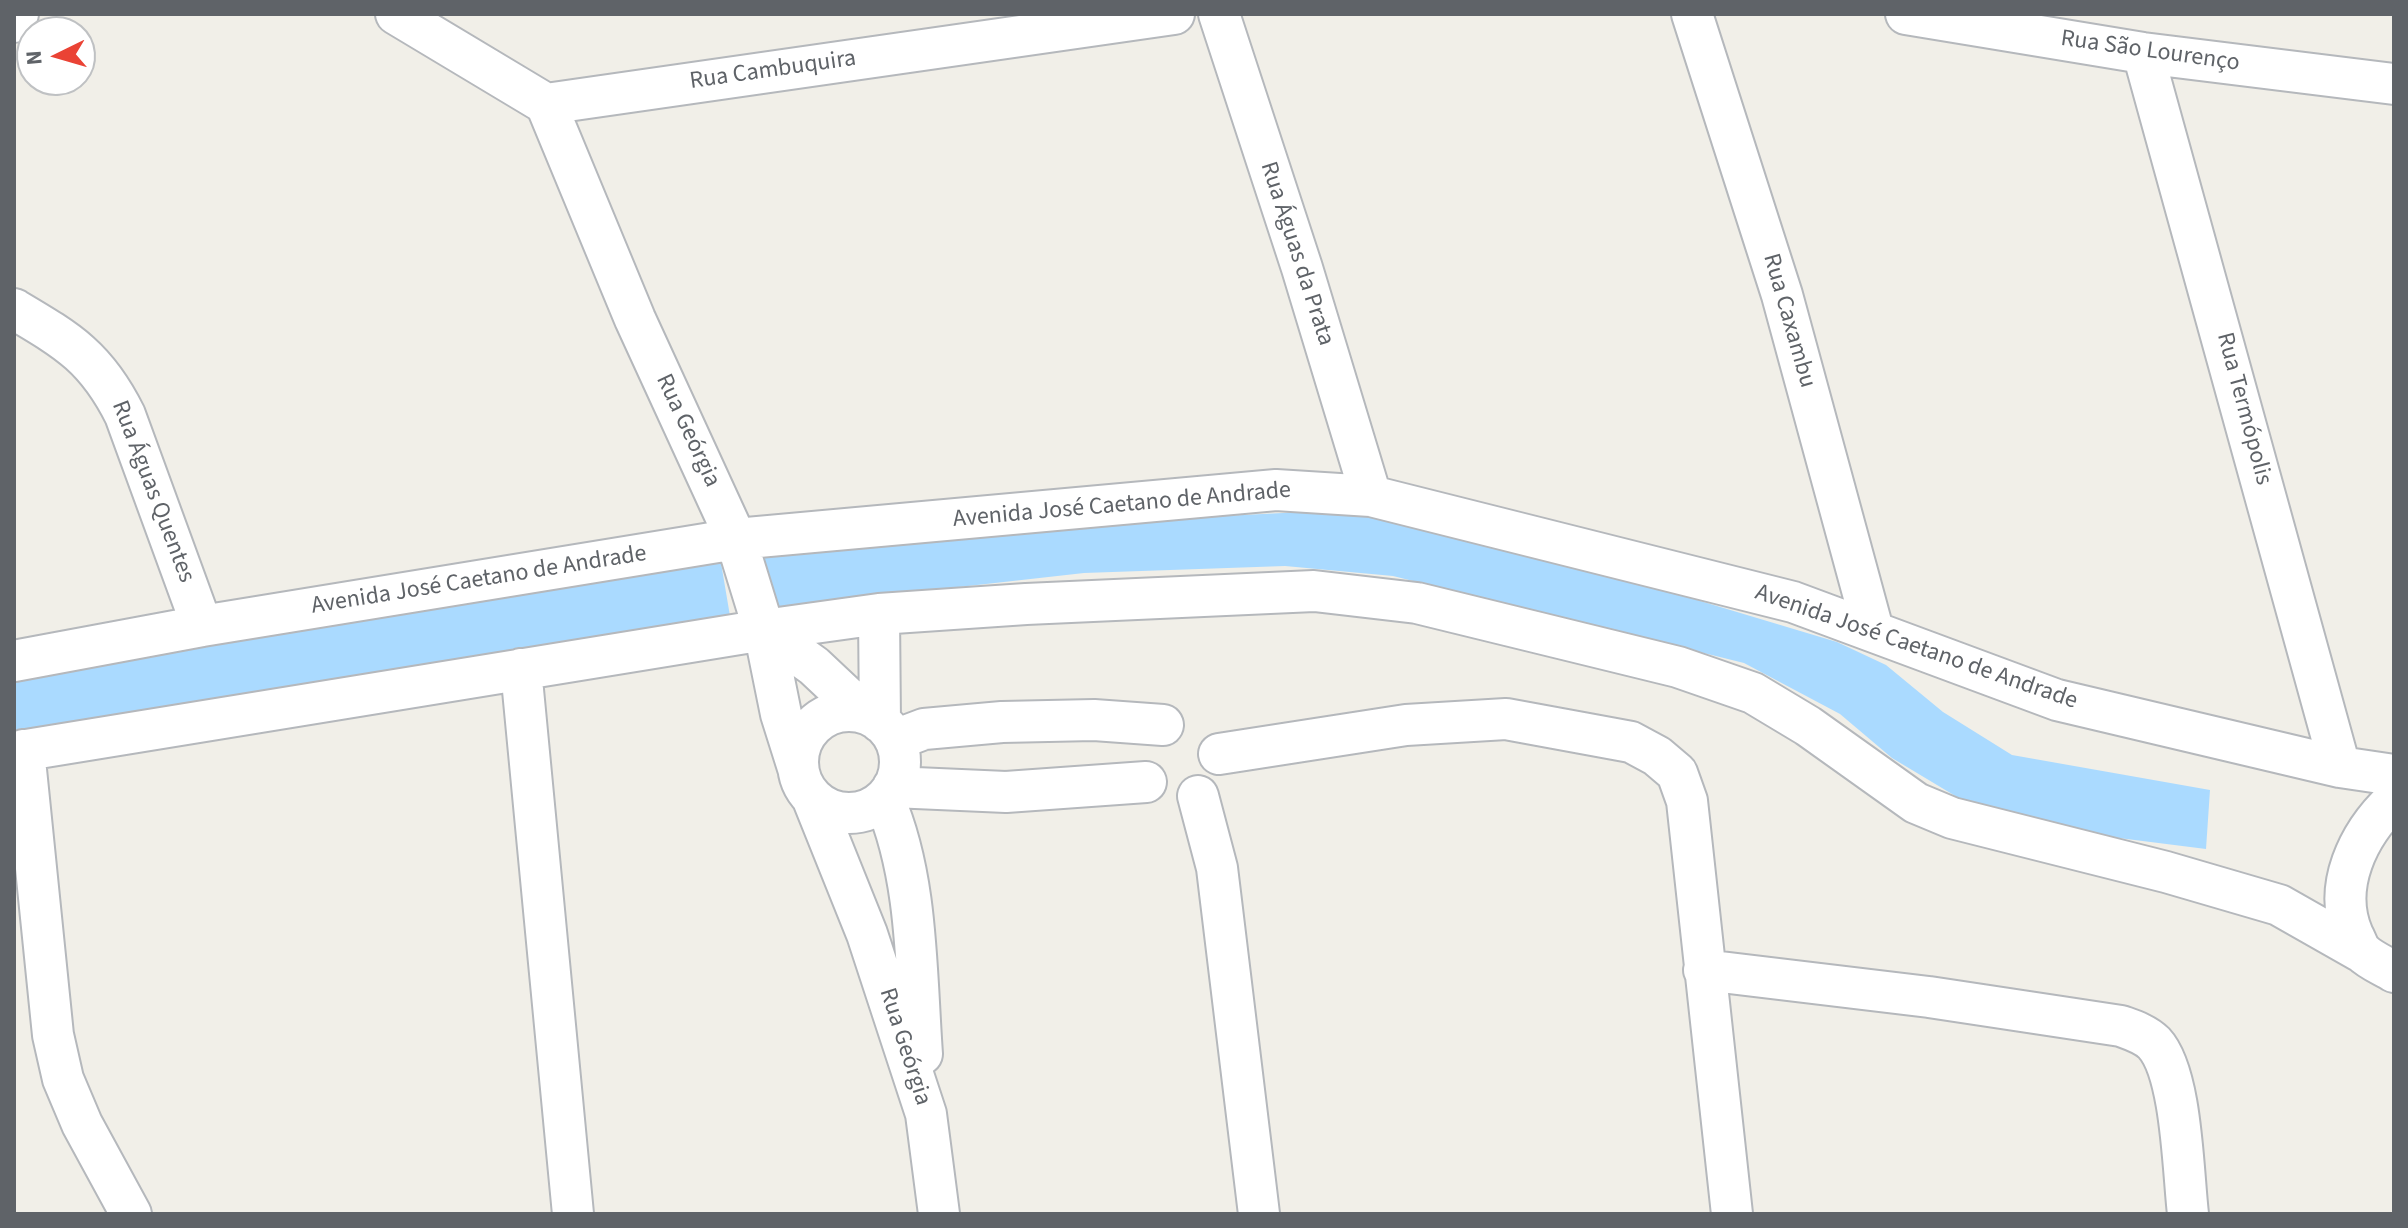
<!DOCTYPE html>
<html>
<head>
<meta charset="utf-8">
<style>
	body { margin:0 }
	#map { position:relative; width:2408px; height:1228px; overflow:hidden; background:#f1efe8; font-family:"Source Sans 3",sans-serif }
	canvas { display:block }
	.frame { position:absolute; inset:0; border:16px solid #5f6368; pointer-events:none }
	.north { position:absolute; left:16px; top:16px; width:80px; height:80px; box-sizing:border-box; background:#fff; border:2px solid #bfc1c3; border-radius:50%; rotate:265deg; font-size:22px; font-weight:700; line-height:32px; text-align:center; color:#5f6368 }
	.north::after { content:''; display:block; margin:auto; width:28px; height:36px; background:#ea4335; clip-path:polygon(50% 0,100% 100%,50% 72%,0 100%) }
</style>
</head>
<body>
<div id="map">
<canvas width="2408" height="1228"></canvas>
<div class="frame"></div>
<div class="north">N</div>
</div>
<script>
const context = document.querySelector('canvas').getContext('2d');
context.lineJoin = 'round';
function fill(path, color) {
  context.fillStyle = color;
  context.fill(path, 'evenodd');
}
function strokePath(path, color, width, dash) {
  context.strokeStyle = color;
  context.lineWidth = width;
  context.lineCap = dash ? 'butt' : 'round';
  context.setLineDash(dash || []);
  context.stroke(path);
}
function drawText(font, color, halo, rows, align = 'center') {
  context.font = font + ' "Source Sans 3",sans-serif';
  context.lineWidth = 6;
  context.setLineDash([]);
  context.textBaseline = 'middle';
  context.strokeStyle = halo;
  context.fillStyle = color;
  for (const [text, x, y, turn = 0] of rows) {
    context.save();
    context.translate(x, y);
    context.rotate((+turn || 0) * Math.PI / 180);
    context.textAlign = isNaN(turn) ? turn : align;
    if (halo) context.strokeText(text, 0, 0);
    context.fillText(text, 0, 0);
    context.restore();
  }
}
fill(new Path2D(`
	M1343 510 1627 579 1837 642 1886 665 1943 712 2012 755 2210 790 2206 849 2103 836 1967 803 1892 758 1840 714 1744 663 1393 576 1285 566 1084 573 763 609 754 551 1082 523Z
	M720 557 730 616 14 733V676Z`), '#aadaff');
const minor = new Path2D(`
	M396 14 546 104 1174 14
	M1219 14 1302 268 1371 496
	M1692 14 1782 295 1873 630
	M1906 14 2143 53 2394 84
	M14 22 18 14
	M2143 53 2340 767
	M546 104 635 319 736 539 764 630 781 714 798 768
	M14 309C68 341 96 357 125 415L202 626
	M879 614 880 722
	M764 630 814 666 864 713
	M14 661 202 626 736 539 1276 490 1371 496 1793 602 2057 700 2340 767 2394 775
	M521 669 573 1214
	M798 762a51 51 0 1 1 102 0a51 51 0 1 1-102 0Z
	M895 740 924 729 1002 722 1094 720 1163 725
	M24 750 53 1035 63 1079 82 1124 131 1214
	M14 752 764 630 879 614 1026 604 1314 591 1417 603 1678 667 1753 693 1808 726 1916 803 1952 818 2166 872 2279 905 2360 951
	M1219 754 1406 725 1506 719 1631 742 1657 756 1677 773 1687 801 1732 1214
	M893 787 1006 792 1146 782
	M1198 796 1217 868 1259 1214
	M812 797 867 934 926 1114 939 1214
	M884 799C918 877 916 970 922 1054
	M2394 800C2358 834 2332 887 2353 935 2356 940 2358 948 2362 952 2370 960 2384 966 2394 972
	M1704 970 1929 997 2121 1026C2132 1030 2145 1034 2154 1043 2182 1073 2183 1172 2188 1214`);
strokePath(minor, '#b5b8bc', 44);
strokePath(minor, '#fff', 40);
drawText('24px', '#5f6368', '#fff', [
	["Rua São Lourenço",2150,52,8],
	["Rua Cambuquira",773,71,-8],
	["Rua Águas da Prata",1296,254,72],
	["Rua Caxambu",1788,321,74],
	["Rua Termópolis",2243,409,75],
	["Rua Geórgia",687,431,65],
	["Rua Águas Quentes",152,492,69],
	["Avenida José Caetano de Andrade",1122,506,-5],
	["Avenida José Caetano de Andrade",479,581,-9],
	["Avenida José Caetano de Andrade",1916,648,19],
	["Rua Geórgia",904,1047,72]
]);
</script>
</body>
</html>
